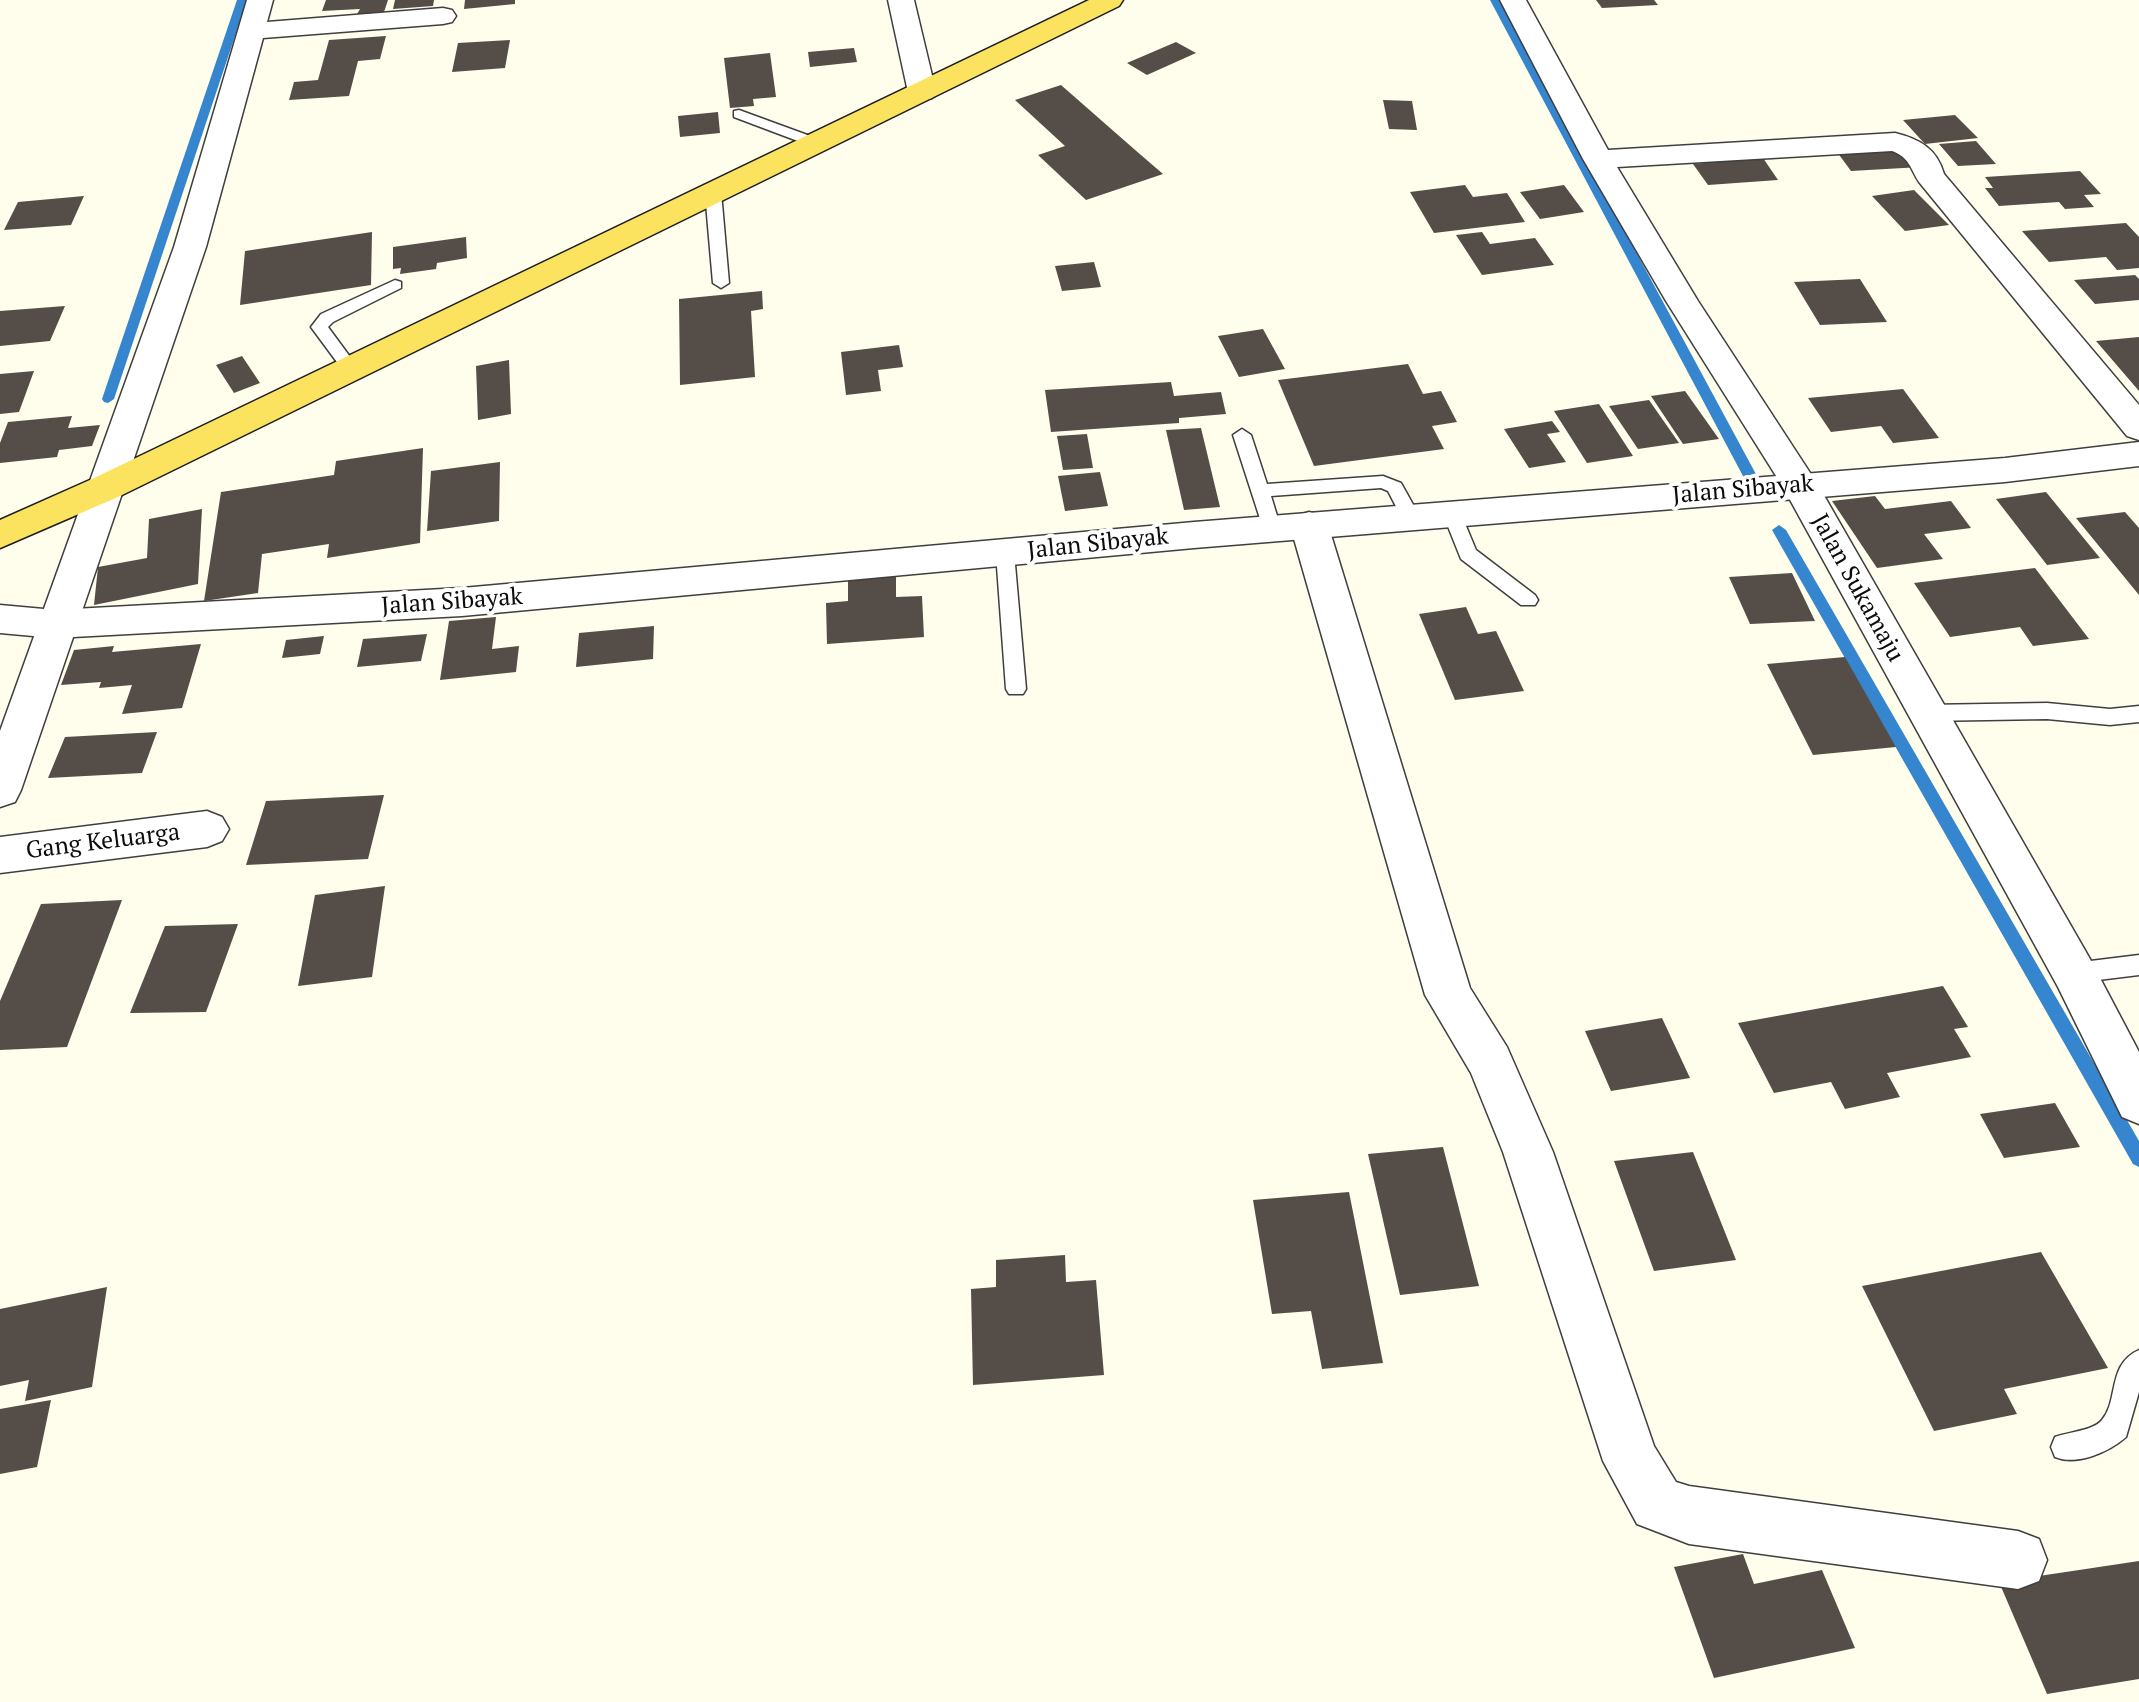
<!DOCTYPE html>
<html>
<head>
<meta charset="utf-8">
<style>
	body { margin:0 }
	canvas { display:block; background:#fffdeb }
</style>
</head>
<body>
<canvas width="2139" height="1702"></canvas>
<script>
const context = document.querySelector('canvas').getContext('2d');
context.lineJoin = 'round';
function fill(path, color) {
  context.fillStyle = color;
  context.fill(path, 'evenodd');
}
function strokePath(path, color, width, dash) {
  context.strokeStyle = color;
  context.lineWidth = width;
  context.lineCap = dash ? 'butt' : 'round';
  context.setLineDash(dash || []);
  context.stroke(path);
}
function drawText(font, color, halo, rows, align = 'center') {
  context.font = font + ' "PT Serif",serif';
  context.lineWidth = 8;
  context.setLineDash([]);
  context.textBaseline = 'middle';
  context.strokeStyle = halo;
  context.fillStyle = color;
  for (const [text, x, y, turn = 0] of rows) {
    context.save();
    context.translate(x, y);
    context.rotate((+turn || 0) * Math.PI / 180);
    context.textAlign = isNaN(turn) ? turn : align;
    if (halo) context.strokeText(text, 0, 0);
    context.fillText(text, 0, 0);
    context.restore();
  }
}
fill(new Path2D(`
	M237 0H247L114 399 108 403 104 402 102 399Z
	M1490 0H1500L1757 476 1755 479 1750 480 1743 476Z
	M1779 525 1786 530 2139 1141V1167L2133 1164 1772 530Z`), '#3585cf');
fill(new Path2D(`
	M326 0H388L384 12 357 14 360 9 322 11Z
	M395 0H434L433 6 393 9Z
	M465 0H515V4L464 9Z
	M1596 0H1654L1658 5 1602 8Z
	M386 36 380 59 358 61 349 96 289 100 294 82 318 80 329 40Z
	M510 40 505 68 452 72 458 43Z
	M1176 42 1196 53 1147 75 1127 63Z
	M854 48 857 62 810 67 808 52Z
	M770 53 776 97 753 99 754 106 730 108 724 58Z
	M1061 85 1134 149 1163 174 1086 200 1038 155 1065 146 1015 100Z
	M1383 100 1412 101 1417 130 1389 129Z
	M718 112 720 133 680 137 678 116Z
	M1955 115 1978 138 1925 144 1903 120Z
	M1976 141 1996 164 1958 166 1939 144Z
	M1906 148 1921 167 1851 171 1837 152Z
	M1763 158 1778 180 1708 185 1693 164Z
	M2080 171 2101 194 2084 195 2094 207 2065 209 2059 202 1999 206 1985 188H1993L1985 177Z
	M1465 185 1473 197 1507 193 1525 222 1434 233 1410 192Z
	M1564 185 1584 212 1540 219 1520 192Z
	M1914 190 1949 225 1905 231 1872 196Z
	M84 196 71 225 4 230 18 202Z
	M2126 223 2139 237V268L2117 270 2106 257 2049 262 2022 231Z
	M372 232 371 285 240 305 245 251Z
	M1482 232 1490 244 1535 238 1554 265 1482 275 1456 235Z
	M466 237 467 258 437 263 436 269 400 274 401 268 393 269V247Z
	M1094 262 1101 287 1062 291 1055 266Z
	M2135 275 2139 279V300L2095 304 2074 280Z
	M1860 279 1887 322 1820 325 1794 282Z
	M762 291 763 309 751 311 755 377 680 385 679 299Z
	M65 306 50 341 0 346V311Z
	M1263 329 1285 369 1239 377 1218 336Z
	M2139 337V391L2096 341Z
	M899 345 903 367 878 370 881 391 846 395 841 352Z
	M242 356 260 383 234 393 216 365Z
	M509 360 511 414 478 420 476 366Z
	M1408 364 1423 394 1441 391 1457 422 1432 426 1444 449 1314 466 1278 380Z
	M34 371 19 412 0 414V374Z
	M1171 382 1174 396 1221 392 1226 414 1179 418V423L1051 432 1045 390Z
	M1903 389 1939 438 1893 443 1881 426 1831 432 1808 398Z
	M1685 391 1719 439 1683 444 1651 396Z
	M1649 400 1679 443 1638 449 1609 406Z
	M1599 404 1633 456 1587 463 1554 411Z
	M72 416 68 428 100 425 92 446 59 450 57 457 0 463V443L8 422Z
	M1552 421 1560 432 1547 434 1566 462 1529 468 1504 429Z
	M1201 428 1220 507 1184 510 1166 430Z
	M1087 434 1093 468 1063 470 1057 436Z
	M423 448 420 543 327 558 329 544 262 554 258 593 204 601 221 492 334 475 336 461Z
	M500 462 499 521 427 531 431 471Z
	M1100 472 1108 506 1065 511 1058 476Z
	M2046 492 2100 558 2047 565 1996 499Z
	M1875 496 1885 509 1951 501 1971 528 1924 534 1943 559 1877 568 1832 501Z
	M202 509 198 584 94 605 98 567 147 558 149 519Z
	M2125 512 2139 528V595L2076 518Z
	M2035 568 2089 639 2033 646 2020 627 1950 637 1914 583Z
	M1792 573 1815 621 1750 624 1729 577Z
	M896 576V597L922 596 924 637 827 644 826 603 848 601V579Z
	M1466 607 1478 634 1496 631 1524 691 1455 700 1419 614Z
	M496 617 492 649 519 646 516 672 440 680 449 621Z
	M654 626 653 659 576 667 579 633Z
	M427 634 421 661 357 667 363 639Z
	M324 636 320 654 282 658 286 640Z
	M201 644 182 708 122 714 132 685 99 688 101 682 61 685 74 650 114 646 112 652Z
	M1845 657 1896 747 1813 755 1767 664Z
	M157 732 142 773 48 778 65 737Z
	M384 795 368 859 246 865 266 801Z
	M385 886 372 977 298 986 315 895Z
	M122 900 67 1047 0 1050V1001L41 904Z
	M238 924 206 1012 130 1013 165 926Z
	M1943 986 1968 1027 1954 1029 1971 1057 1887 1073 1900 1097 1845 1109 1831 1082 1774 1093 1738 1023Z
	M1662 1018 1690 1078 1611 1091 1585 1031Z
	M2055 1103 2080 1147 2004 1158 1980 1114Z
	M1443 1147 1479 1286 1400 1295 1368 1154Z
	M1693 1152 1736 1260 1654 1271 1614 1161Z
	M1349 1192 1383 1363 1322 1369 1311 1311 1272 1314 1253 1200Z
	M2041 1252 2108 1368 2004 1389 2017 1414 1934 1431 1862 1286Z
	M1065 1255 1066 1282 1096 1280 1104 1375 973 1385 971 1289 996 1287V1260Z
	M107 1287 92 1387 25 1401 29 1380 0 1386V1309Z
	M51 1400 37 1467 0 1474V1409Z
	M1743 1554 1754 1584 1822 1570 1855 1648 1714 1678 1674 1567Z
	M2139 1561V1679L2047 1694 1999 1582Z`), '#554e48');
const service = new Path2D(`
	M739 110 821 140 823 143 816 147 811 146 734 117V111Z
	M713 187 721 192 729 283 721 288 713 283 705 192Z
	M395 280 401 282V288L333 322 328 327 359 369 351 374 345 373 311 327 321 314Z
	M1242 429 1251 435 1267 484 1383 476 1401 483 1420 517 1418 522H1404L1388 491 1381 488 1271 496 1281 529 1272 535 1265 534 1233 435Z
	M1452 508 1461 514 1476 550 1535 595 1538 600 1535 605H1521L1461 559 1443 514Z
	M1005 546 1014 553 1026 689 1023 694H1009L1006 689 996 553Z
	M2047 703 2110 709 2139 706V722L2110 725 2047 719 1926 721 1919 719 1916 713 1919 707 1926 705Z
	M2139 955V975L2074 983 2066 980 2062 973 2066 966 2074 963Z
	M2139 1350V1392L2126 1437C2109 1452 2077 1466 2055 1457L2051 1447 2055 1437C2068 1432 2093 1431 2102 1420 2119 1400 2107 1364 2139 1350Z`);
const minor = new Path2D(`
	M247 0H273L267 22 443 8 452 10 456 16 452 22 443 24 263 38 206 247 21 790 15 802 0 807V731L174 247Z
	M888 0H914L936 92 932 98 922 100 912 98 908 92Z
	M1500 0H1526L1608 150 1895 133C1920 139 1937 149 1944 174L2139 405V440L2127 436 1919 182C1910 168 1910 158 1892 151L1617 167 1698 301 1818 485 2090 959 2139 1052V1124L2122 1117 2058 987 1783 487 1666 301 1583 159Z
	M1309 512 1322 516 1328 525 1470 988 1507 1047 1553 1152 1654 1446 1676 1482 1689 1486 2018 1531 2039 1539 2047 1560 2039 1581 2018 1589 1689 1544 1637 1524 1603 1461 1503 1152 1471 1073 1425 995 1290 525 1296 516Z
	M207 811 222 817 229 829 222 841 207 847 0 873V837Z`);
const tertiary = new Path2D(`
	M2139 442V466L2005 482 1194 548 462 616 55 638 0 633V605L55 610 462 588 1194 522 2005 458Z`);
const primary = new Path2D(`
	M1089 0H1123L1119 6 118 497 0 548V520L92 479Z`);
strokePath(service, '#3f3f3f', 3);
strokePath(minor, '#3f3f3f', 3);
strokePath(tertiary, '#3f3f3f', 3);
strokePath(primary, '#1d1d1d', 3);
fill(service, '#fff');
fill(minor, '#fff');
fill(tertiary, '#fff');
fill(primary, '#fbe25f');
drawText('24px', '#0c0c0c', '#fff', [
	["Jalan Sibayak",1743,490,-5],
	["Jalan Sibayak",1098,544,-6],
	["Jalan Sukamaju",1857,588,61],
	["Jalan Sibayak",452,602,-4],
	["Gang Keluarga",103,842,-7]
]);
</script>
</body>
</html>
